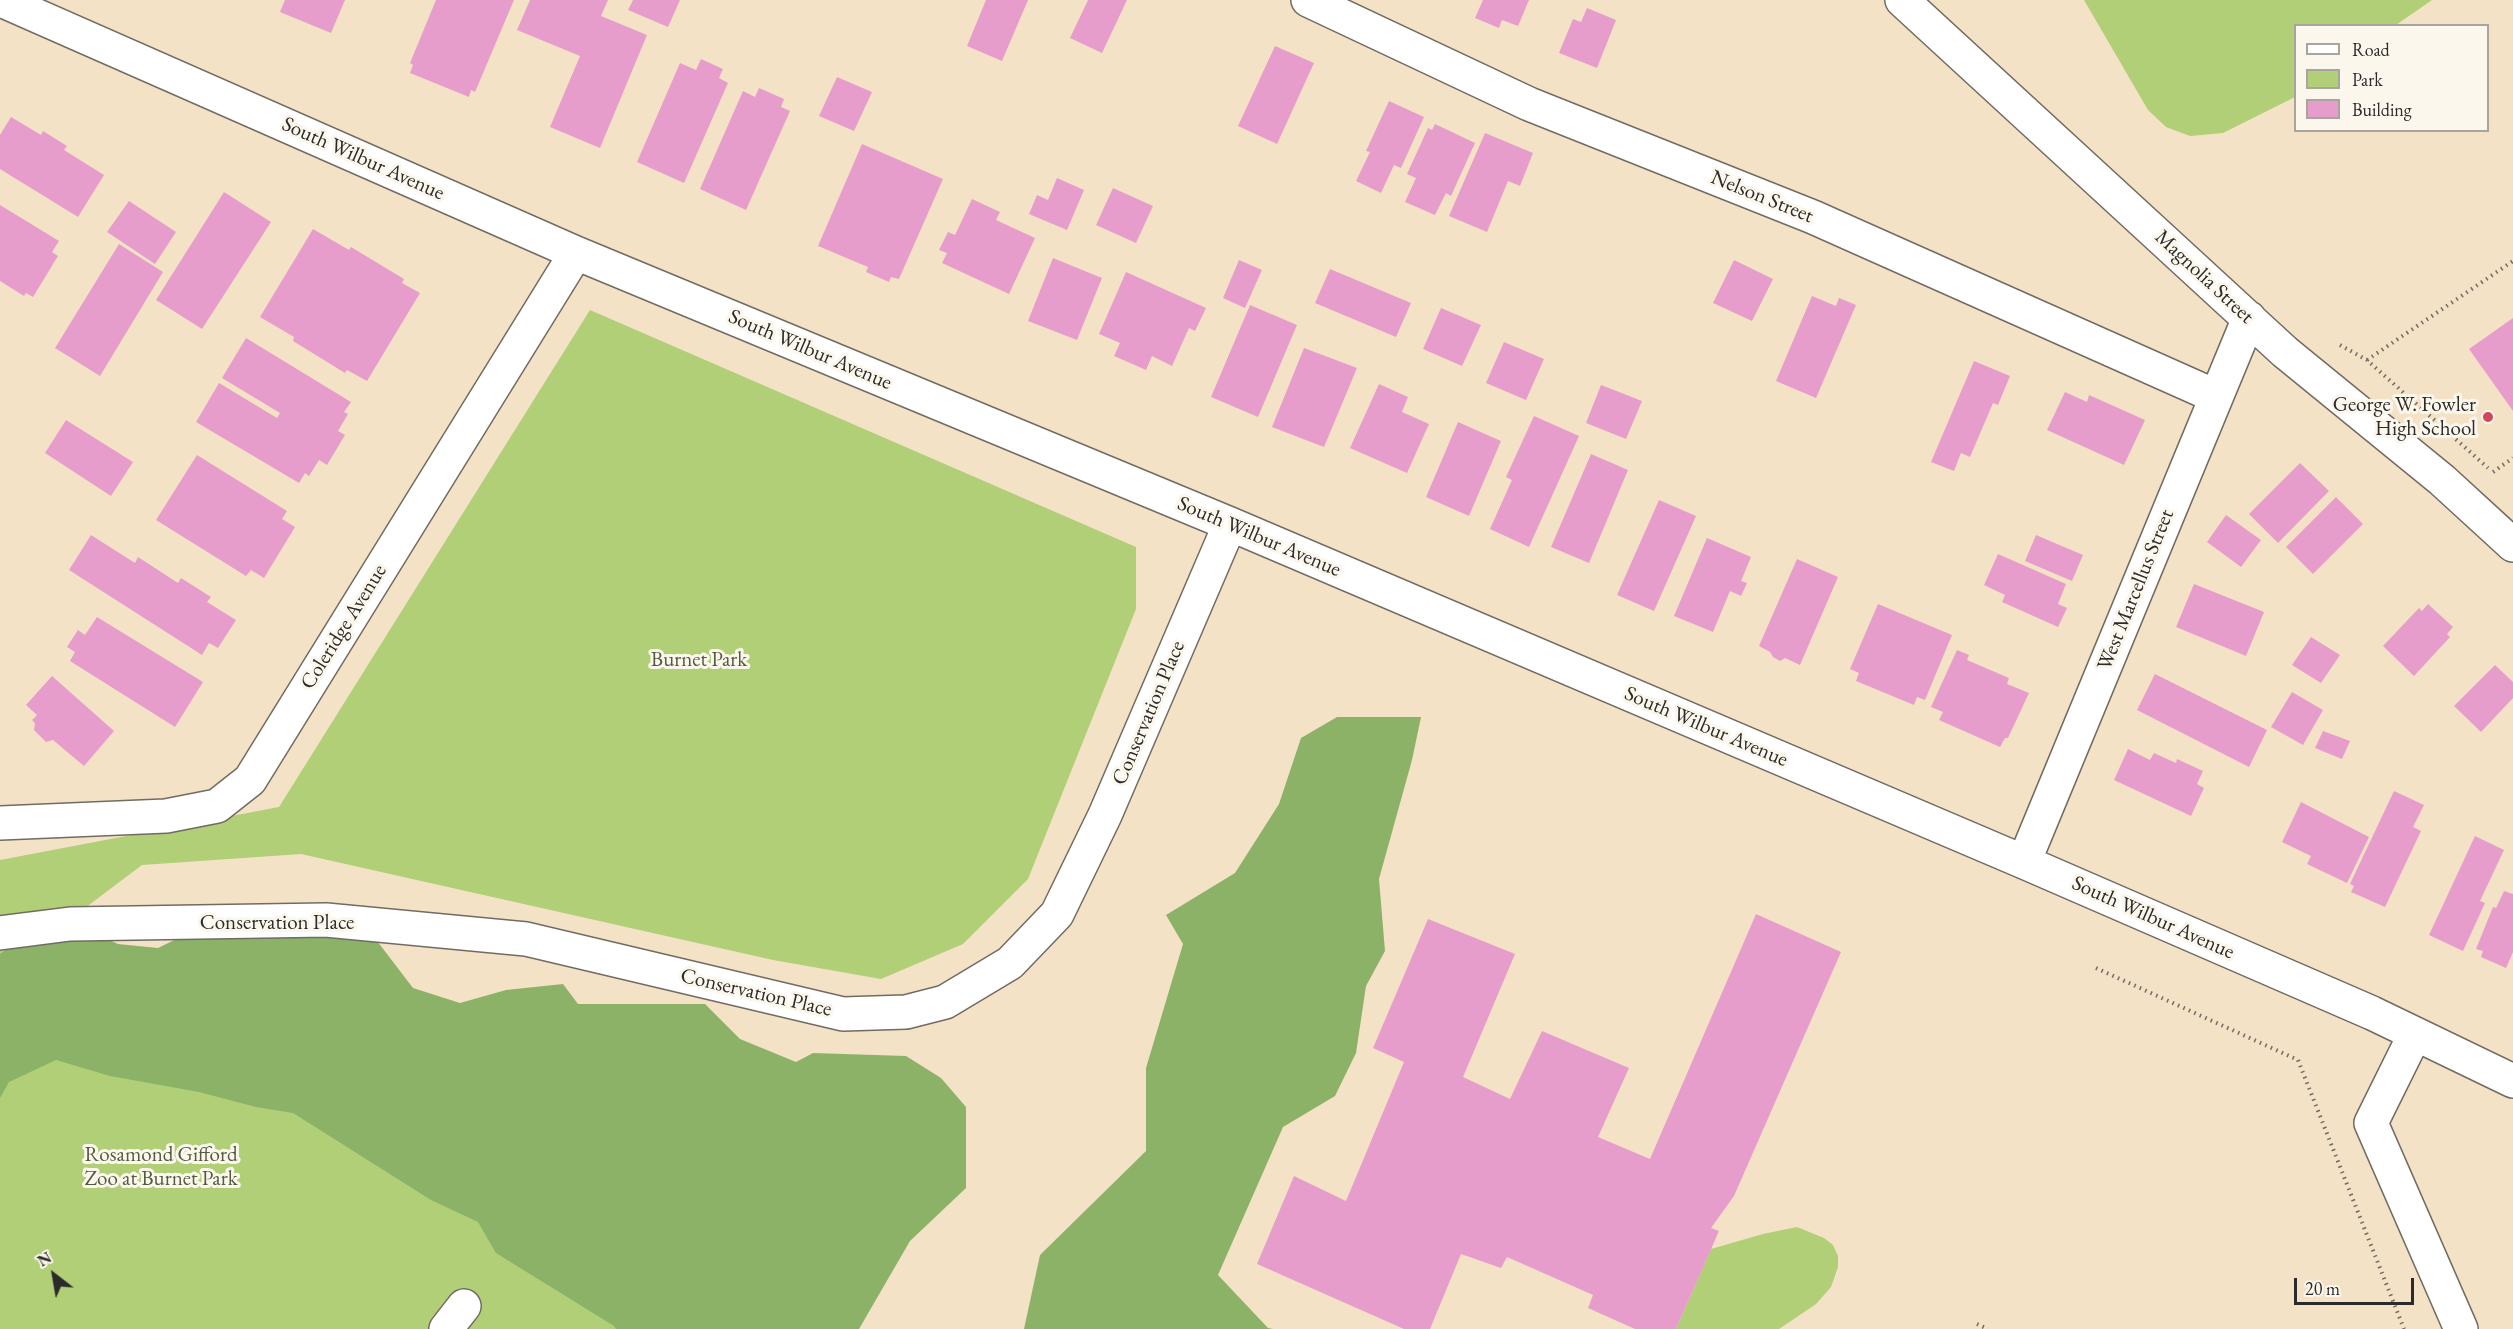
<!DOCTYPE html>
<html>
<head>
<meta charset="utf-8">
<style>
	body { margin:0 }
	#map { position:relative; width:2513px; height:1329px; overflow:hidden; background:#f4e2c7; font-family:"EB Garamond",serif }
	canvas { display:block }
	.legend { position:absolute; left:2294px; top:24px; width:195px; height:108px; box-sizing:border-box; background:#fbf7ec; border:2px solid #a8a59f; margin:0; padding:8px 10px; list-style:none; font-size:18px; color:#2b2b2b }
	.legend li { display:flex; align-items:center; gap:12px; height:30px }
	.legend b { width:30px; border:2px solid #a8a59f }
	.north { position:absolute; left:24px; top:1245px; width:60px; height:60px; -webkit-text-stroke:4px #fbf7ec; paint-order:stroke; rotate:329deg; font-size:16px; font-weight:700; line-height:24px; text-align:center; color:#2b2b2b }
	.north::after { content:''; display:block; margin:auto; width:21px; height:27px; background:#2b2b2b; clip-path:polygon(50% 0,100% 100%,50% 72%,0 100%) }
	.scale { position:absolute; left:2294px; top:1278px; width:120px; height:27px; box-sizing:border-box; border:3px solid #2b2b2b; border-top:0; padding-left:8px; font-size:18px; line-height:21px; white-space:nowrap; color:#2b2b2b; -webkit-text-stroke:4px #fbf7ec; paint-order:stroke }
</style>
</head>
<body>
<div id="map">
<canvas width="2513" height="1329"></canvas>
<ul class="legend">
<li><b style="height:8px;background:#fff"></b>Road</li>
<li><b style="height:16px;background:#b0cf77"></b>Park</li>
<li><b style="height:16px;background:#e79dcb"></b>Building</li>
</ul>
<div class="north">N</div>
<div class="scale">20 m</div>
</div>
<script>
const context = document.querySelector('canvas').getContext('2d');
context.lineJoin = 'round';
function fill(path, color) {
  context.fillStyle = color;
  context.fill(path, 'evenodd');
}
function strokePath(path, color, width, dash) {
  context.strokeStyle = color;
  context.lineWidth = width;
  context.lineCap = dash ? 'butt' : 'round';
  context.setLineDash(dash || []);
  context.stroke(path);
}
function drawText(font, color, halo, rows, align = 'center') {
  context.font = font + ' "EB Garamond",serif';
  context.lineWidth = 6;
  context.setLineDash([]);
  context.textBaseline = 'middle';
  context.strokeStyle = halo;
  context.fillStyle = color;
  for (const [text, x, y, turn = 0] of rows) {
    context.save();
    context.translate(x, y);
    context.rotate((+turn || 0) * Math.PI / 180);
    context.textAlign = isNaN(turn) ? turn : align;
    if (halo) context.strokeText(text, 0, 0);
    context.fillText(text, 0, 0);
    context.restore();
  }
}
fill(new Path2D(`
	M2084 0H2432L2396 25 2296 26 2295 97 2223 133 2190 136 2166 127 2148 110Z
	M590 310 1136 547V609L1028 879 963 944 881 979 773 960 301 854 142 865 0 972V860L279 807Z
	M0 985 130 987 664 1329H0Z
	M1797 1227 1824 1238 1833 1245 1838 1256V1267L1831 1287 1816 1304 1779 1329H1676L1711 1249 1763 1234Z`), '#b0cf77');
fill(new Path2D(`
	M1337 717H1421L1412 760 1379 879 1385 951 1366 986 1356 1053 1335 1096 1283 1127 1218 1275 1268 1328 1273 1329H1024L1040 1255 1146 1151V1068L1183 944 1166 915 1235 873 1279 804 1301 738Z
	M81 927 118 944 158 948 195 930 374 937 413 988 460 1003 506 990 563 984 578 1004H705L740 1039 796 1062 813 1053 906 1056 941 1078 966 1107V1188L910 1241 859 1329H616L614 1326 496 1253 478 1222 431 1200 293 1113 256 1107 199 1092 110 1076 56 1060 9 1082 0 1098V954L29 934Z`), '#8cb268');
fill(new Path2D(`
	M285 0H345L331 33 280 12Z
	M436 0H514L475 92 471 90 469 97 410 73 413 65 410 63Z
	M530 0H608L601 16 647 35 600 148 550 127 580 56 517 30Z
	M633 0H680L668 27 628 10Z
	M986 0H1028L1002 61 967 46Z
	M1088 0H1127L1102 53 1070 38Z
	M1483 0H1529L1518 26 1502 20 1499 28 1475 18Z
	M1587 8 1616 20 1597 68 1559 53 1573 19 1581 22Z
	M1275 46 1314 63 1277 144 1238 126Z
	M701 59 723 69 719 78 728 83 684 183 637 162 680 63 696 70Z
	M837 77 872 92 854 131 819 116Z
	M759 88 784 99 781 107 790 111 746 210 700 189 743 91 755 97Z
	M1389 101 1424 117 1401 168 1394 165 1381 193 1356 181 1370 152 1366 151Z
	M11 117 41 135 43 131 67 146 64 150 104 175 78 217 0 169V135Z
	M1435 124 1475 143 1451 196 1446 193 1435 215 1405 202 1416 178 1407 174 1428 128 1432 130Z
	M1485 133 1533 153 1520 186 1508 181 1487 232 1449 216Z
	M862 144 943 179 899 279 891 277 889 282 866 272 868 267 818 246Z
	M1057 178 1084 190 1067 230 1029 214 1037 195 1048 200Z
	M1113 188 1153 206 1136 243 1096 225Z
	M224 192 271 222 202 329 156 300Z
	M972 199 1000 212 996 220 1035 238 1009 294 942 263 947 253 939 250 948 232 955 235Z
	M129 201 176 232 155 264 107 232Z
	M0 205 59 241 52 252 58 256 33 297 26 293 24 296 0 281Z
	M313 229 349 250 351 247 404 279 402 283 420 293 367 381 347 370 345 373 293 341 294 337 260 317Z
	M119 244 163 272 100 376 55 348Z
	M1053 258 1102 278 1077 340 1028 321Z
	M1239 260 1262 270 1245 308 1223 298Z
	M1734 260 1773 279 1752 321 1713 303Z
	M1330 269 1411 303 1396 337 1315 303Z
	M1126 272 1206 308 1195 331 1189 328 1172 366 1152 356 1146 370 1114 356 1120 343 1099 334Z
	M1812 296 1836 306 1839 298 1856 305 1816 398 1776 381Z
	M1250 305 1297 325 1258 417 1211 397Z
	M1441 308 1481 325 1462 366 1423 349Z
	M2513 318V411L2469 349Z
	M246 338 351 402 344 412 348 414 338 431 345 435 327 465 319 460 309 476 305 473 299 483 196 422 219 383 277 418 280 413 222 378Z
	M1504 342 1544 359 1526 400 1486 383Z
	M1304 348 1357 368 1324 447 1272 427Z
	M1974 361 2010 376 1998 405 1993 403 1970 457 1961 453 1954 471 1931 462Z
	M1379 384 1408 397 1402 412 1429 424 1407 473 1350 448Z
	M1601 385 1642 401 1626 439 1586 423Z
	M2065 392 2087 402 2089 395 2145 420 2124 465 2047 430Z
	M1534 416 1579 436 1529 547 1490 529 1512 480 1506 477Z
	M66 420 133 462 111 496 45 453Z
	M1458 422 1501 441 1469 516 1426 497Z
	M1591 454 1628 470 1589 563 1551 547Z
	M197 455 287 511 282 519 295 527 264 578 251 570 246 576 156 520Z
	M2300 463 2329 491 2278 543 2249 514Z
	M2336 497 2363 524 2313 574 2286 547Z
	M1659 500 1696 516 1654 611 1617 595Z
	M2226 515 2261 540 2241 567 2207 542Z
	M91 535 135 563 138 557 178 583 181 578 211 597 207 602 236 620 218 648 209 643 202 655 69 570Z
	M2036 535 2083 555 2072 581 2025 561Z
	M1707 538 1751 557 1741 581 1747 583 1741 596 1730 591 1713 632 1674 616Z
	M1998 554 2066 584 2058 604 2067 608 2058 627 2002 602 2005 595 1984 585Z
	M1797 559 1838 577 1800 665 1785 658 1780 661 1773 657 1770 652 1759 646Z
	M2194 584 2264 612 2246 656 2176 627Z
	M1878 604 1952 635 1925 700 1917 697 1914 705 1856 681 1859 673 1850 669Z
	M2428 604 2453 627 2447 634 2450 637 2414 676 2383 646 2419 608 2422 611Z
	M97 617 203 682 175 727 70 661 75 652 67 647 78 630 85 635Z
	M2311 637 2340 655 2321 683 2292 665Z
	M1957 650 1969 655 1967 660 2009 678 2007 684 2029 693 2008 738H2005L2000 747 1939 720 1943 712 1931 707Z
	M2495 665 2513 682V698L2481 732 2454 706Z
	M2155 674 2267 730 2249 767 2137 710Z
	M52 676 114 731 84 766 53 740 46 742 34 730 35 723 32 720 37 715 26 705Z
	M2292 692 2323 710 2303 745 2271 727Z
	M2323 731 2350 741 2342 759 2315 748Z
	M2128 749 2150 760 2154 753 2176 763 2177 759 2203 771 2197 784 2204 788 2191 816 2114 780Z
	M2394 791 2424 805 2413 827 2421 831 2385 907 2351 892 2354 886 2350 884Z
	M2301 802 2369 837 2347 883 2307 864 2311 856 2282 842Z
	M2475 836 2504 850 2480 901 2485 903 2463 951 2429 935Z
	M2504 891 2513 894V952L2506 968 2481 957 2483 951 2476 949 2493 907 2496 908Z
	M1756 914 1841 952 1734 1196 1711 1228 1719 1231 1676 1329H1635L1588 1308 1593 1295 1507 1257 1501 1268 1461 1254 1430 1329H1404L1257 1264 1294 1176 1346 1201 1404 1062 1373 1048 1428 919 1515 954 1463 1077 1510 1099 1542 1031 1629 1068 1598 1137 1650 1159Z`), '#e79dcb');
const minor = new Path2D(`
	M1 0 576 253 1230 524 2024 862 2372 1013 2513 1081
	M1308 0 1529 104 1813 217 2215 396
	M1902 0 2285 352 2442 480 2513 545
	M0 823 166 816 217 806 250 780 576 253
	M2024 862 2249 318
	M0 933 70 924 326 920 526 939 843 1014 906 1012 945 1002 1010 963 1057 914 1105 815 1230 524
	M2415 1034 2371 1123 2461 1329
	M446 1329 464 1306`);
strokePath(minor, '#716b62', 36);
strokePath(new Path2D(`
	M2340 345 2367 360 2488 468
	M2367 360 2513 261
	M2493 472 2513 458
	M2096 968 2298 1060 2404 1329
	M1977 1324 1988 1329`), '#716b62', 4, [1.5, 4.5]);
strokePath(minor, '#fff', 33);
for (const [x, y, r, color] of [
	[2488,417,6,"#d1495b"]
]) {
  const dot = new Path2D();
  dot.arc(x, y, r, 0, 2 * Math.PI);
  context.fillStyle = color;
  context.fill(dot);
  strokePath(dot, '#fbf7ec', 2);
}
drawText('21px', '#2b2b2b', '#fbf7ec', [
	["South Wilbur Avenue",363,159,24],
	["Nelson Street",1762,197,22],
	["Magnolia Street",2204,277,43],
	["South Wilbur Avenue",810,350,23],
	["South Wilbur Avenue",1259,537,23],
	["West Marcellus Street",2136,590,-68],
	["Coleridge Avenue",344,627,-58],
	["Conservation Place",1149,713,-67],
	["South Wilbur Avenue",1706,727,23],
	["South Wilbur Avenue",2153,918,24],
	["Conservation Place",277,923],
	["Conservation Place",756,993,13]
]);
drawText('21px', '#2b2b2b', '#fbf7ec', [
	["George W. Fowler",2476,405],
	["High School",2476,429]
], 'right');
drawText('21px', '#535c42', '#fbf7ec', [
	["Burnet Park",699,660],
	["Rosamond Gifford",161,1155],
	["Zoo at Burnet Park",161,1179]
]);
</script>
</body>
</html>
